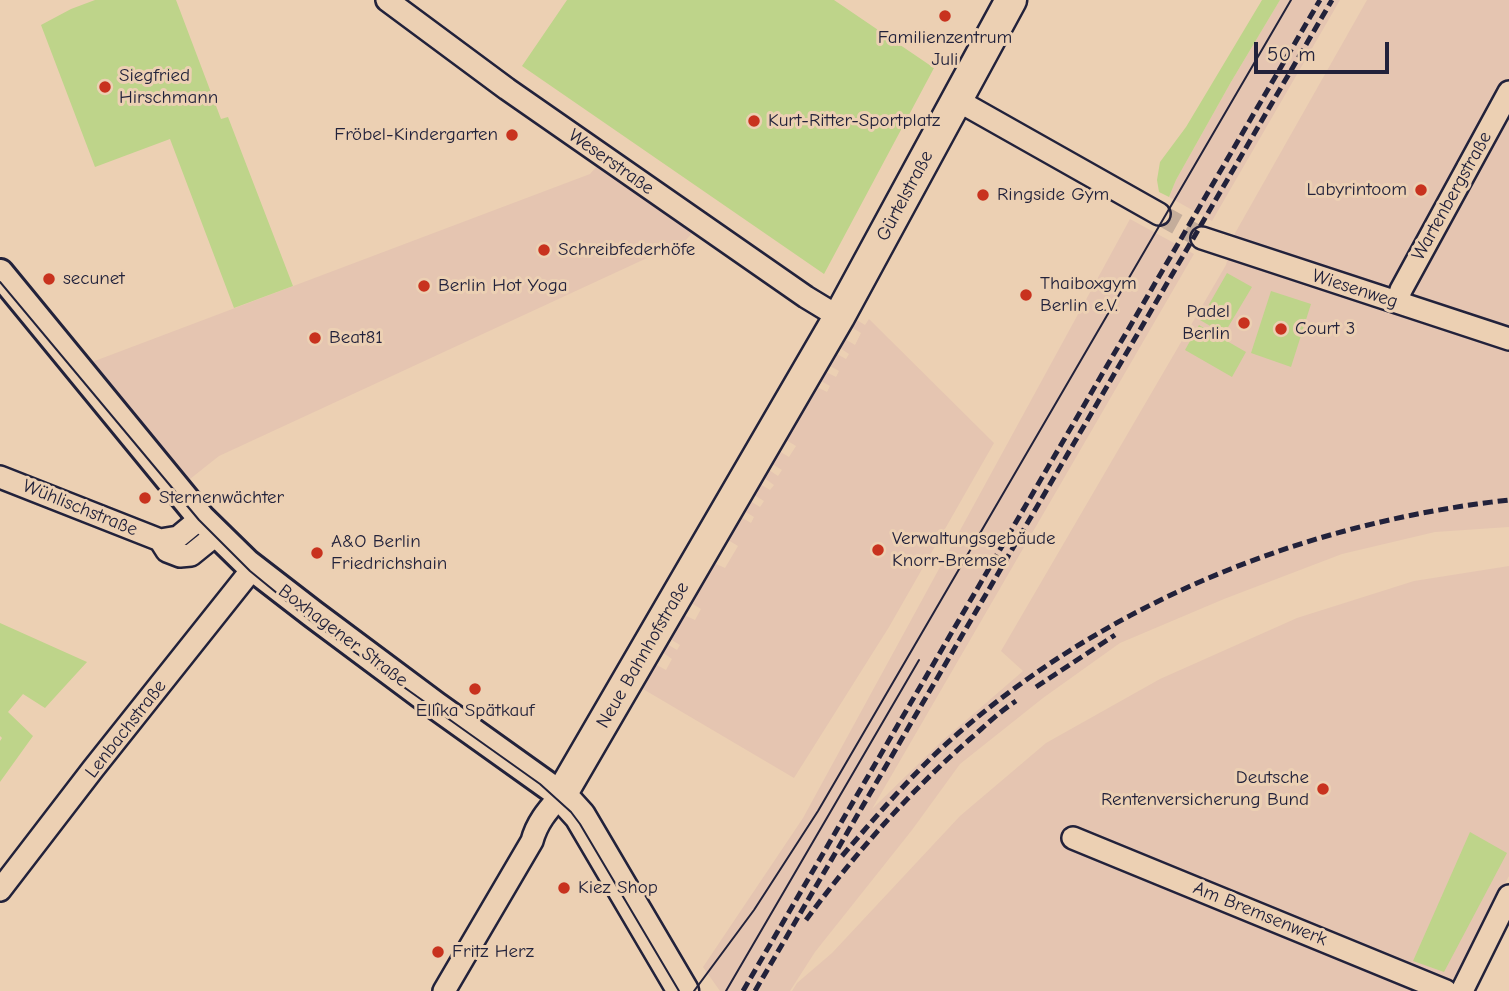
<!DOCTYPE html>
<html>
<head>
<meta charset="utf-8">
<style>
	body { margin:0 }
	#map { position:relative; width:1509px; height:991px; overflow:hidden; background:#ecd0b3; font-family:"Comic Neue",sans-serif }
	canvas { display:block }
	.scale { position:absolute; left:1254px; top:42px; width:135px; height:32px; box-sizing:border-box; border:4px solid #22223b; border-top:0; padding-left:9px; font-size:21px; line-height:24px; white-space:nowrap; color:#22223b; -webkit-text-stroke:5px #ecd0b3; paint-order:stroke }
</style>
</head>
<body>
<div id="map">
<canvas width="1509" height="991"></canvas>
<div class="scale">50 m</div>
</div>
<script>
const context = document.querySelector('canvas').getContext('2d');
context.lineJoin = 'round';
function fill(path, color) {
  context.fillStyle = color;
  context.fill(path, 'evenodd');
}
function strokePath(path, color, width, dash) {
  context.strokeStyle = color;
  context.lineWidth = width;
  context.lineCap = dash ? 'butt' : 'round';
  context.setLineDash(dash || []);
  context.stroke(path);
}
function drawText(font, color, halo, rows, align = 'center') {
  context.font = font + ' "Comic Neue",sans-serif';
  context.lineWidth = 6;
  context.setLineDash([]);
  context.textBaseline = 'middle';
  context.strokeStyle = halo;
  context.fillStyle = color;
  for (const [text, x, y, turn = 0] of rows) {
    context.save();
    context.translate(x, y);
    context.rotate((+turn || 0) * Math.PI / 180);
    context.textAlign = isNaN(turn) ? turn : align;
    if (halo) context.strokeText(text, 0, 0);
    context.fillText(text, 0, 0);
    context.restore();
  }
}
fill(new Path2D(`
	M1280 0H1340L1212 221 1169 197 1176 180 1231 82Z
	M1367 0H1509V527L1435 532 1342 554 1224 599 1120 643 1043 698 960 764 912 830 815 952 790 991H720L703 967 803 818 1130 219 1194 254 872 809 941 742 1023 671 1001 651 1226 265 1234 235Z
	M597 166 693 232 686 240 219 456 190 479 92 362 590 174Z
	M855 319 865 325 869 319 994 443 889 627 794 778 643 689 655 664 666 670 672 659 662 652 667 644 677 650 680 645 670 639 684 615 695 620 701 609 691 603 714 563 725 568 738 546 728 540 741 517 751 523 754 517 744 511 750 501 760 507 764 501 754 495 760 484 770 490 774 485 764 478 769 470 778 476 782 470 772 464 779 451 789 457 796 446 786 440 817 387 827 392 830 386 821 381 826 372 836 377 839 371 830 366 837 354 846 359 849 354 840 348 845 339 855 345 861 333 851 327Z
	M1509 566V876L1447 991H792L797 983 832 953 960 816 1046 743 1160 679 1297 618 1414 581Z`), '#e5c5b1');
fill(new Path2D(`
	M95 0H176L221 119 228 117 293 286 234 308 170 139 95 167 41 25 71 9Z
	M567 0H834L934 68 824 274 522 66Z
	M1262 0H1280L1231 82 1176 180 1169 197 1159 192 1157 180 1160 162 1186 127Z
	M1227 273 1252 287 1224 334 1200 320Z
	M1271 291 1311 304 1291 367 1251 353Z
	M1199 325 1246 352 1232 377 1185 350Z
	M0 623 87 662 45 708 23 694 8 712 33 736 0 782V741L2 738 0 736Z
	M1470 832 1507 853 1444 972 1413 961Z`), '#bed48a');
strokePath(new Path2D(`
	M1159 214 1202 238`), '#c4ad9b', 21, [21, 10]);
const minor = new Path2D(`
	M387 0 507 89 806 297 839 317
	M957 100 1159 214
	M1202 238 1509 339
	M1397 302 1401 290 1509 92
	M0 477 160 540 178 537 201 518
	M160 540 167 551 180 556 191 555 217 534
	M1073 838 1446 991
	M0 890 93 769 253 568
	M444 991 532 841C537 822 548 810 561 795
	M1462 991 1509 896`);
const tertiary = new Path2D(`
	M0 273 201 518 247 563 313 614 435 705 561 795`);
const secondary = new Path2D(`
	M683 991 580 816 561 795 839 317 1011 0`);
strokePath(minor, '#22223b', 26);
strokePath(tertiary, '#22223b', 32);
strokePath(secondary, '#22223b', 35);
strokePath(minor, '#ecd0b3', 21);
strokePath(tertiary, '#ecd0b3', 26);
strokePath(secondary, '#ecd0b3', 30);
strokePath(new Path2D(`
	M0 282 199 520 250 571 311 621 540 784 571 812 580 824 679 991
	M694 991 754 910 818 811 1291 0
	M726 991 919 660`), '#22223b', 2);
strokePath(new Path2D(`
	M1036 687 1115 635
	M842 856C880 812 917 768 962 730 1115 599 1309 522 1509 500
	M806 920C854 855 909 792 970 739 985 726 999 712 1016 701
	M743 991 1320 0
	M755 991 1332 0`), '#22223b', 5, [10, 5]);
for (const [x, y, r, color] of [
	[945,16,7,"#c8321e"],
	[105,87,7,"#c8321e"],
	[754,121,7,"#c8321e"],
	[512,135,7,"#c8321e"],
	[1421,190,7,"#c8321e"],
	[983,195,7,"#c8321e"],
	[544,250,7,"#c8321e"],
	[49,279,7,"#c8321e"],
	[424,286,7,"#c8321e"],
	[1026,295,7,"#c8321e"],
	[1244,323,7,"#c8321e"],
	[1281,329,7,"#c8321e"],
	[315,338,7,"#c8321e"],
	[145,498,7,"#c8321e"],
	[878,550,7,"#c8321e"],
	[317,553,7,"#c8321e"],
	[475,689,7,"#c8321e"],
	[1323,789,7,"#c8321e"],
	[564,888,7,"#c8321e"],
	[438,952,7,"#c8321e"]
]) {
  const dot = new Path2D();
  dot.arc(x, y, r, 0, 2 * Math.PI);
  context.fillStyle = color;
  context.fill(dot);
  strokePath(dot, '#ecd0b3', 2.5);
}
drawText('19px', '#22223b', '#ecd0b3', [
	["Familienzentrum",945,38,"center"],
	["Juli",945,60,"center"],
	["Siegfried",119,76],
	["Hirschmann",119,98],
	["Kurt-Ritter-Sportplatz",768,121],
	["Fröbel-Kindergarten",498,135,"right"],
	["Labyrintoom",1407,190,"right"],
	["Ringside Gym",997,195],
	["Schreibfederhöfe",558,250],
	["secunet",63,279],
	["Thaiboxgym",1040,284],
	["Berlin e.V.",1040,306],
	["Berlin Hot Yoga",438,286],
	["Padel",1230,312,"right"],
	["Berlin",1230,334,"right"],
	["Court 3",1295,329],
	["Beat81",329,338],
	["Sternenwächter",159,498],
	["Verwaltungsgebäude",892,539],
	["Knorr-Bremse",892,561],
	["A&O Berlin",331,542],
	["Friedrichshain",331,564],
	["Ellîka Spätkauf",475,711,"center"],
	["Deutsche",1309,778,"right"],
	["Rentenversicherung Bund",1309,800,"right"],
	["Kiez Shop",578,888],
	["Fritz Herz",452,952]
], 'left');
drawText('19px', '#22223b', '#ecd0b3', [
	["Weserstraße",611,162,35],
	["Gürtelstraße",905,196,-62],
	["Wartenbergstraße",1452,196,-61],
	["Wiesenweg",1355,289,18],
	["Wühlischstraße",80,508,22],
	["Boxhagener Straße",343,636,37],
	["Neue Bahnhofstraße",643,655,-60],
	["Lenbachstraße",126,729,-52],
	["Am Bremsenwerk",1260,914,22]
]);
</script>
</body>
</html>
